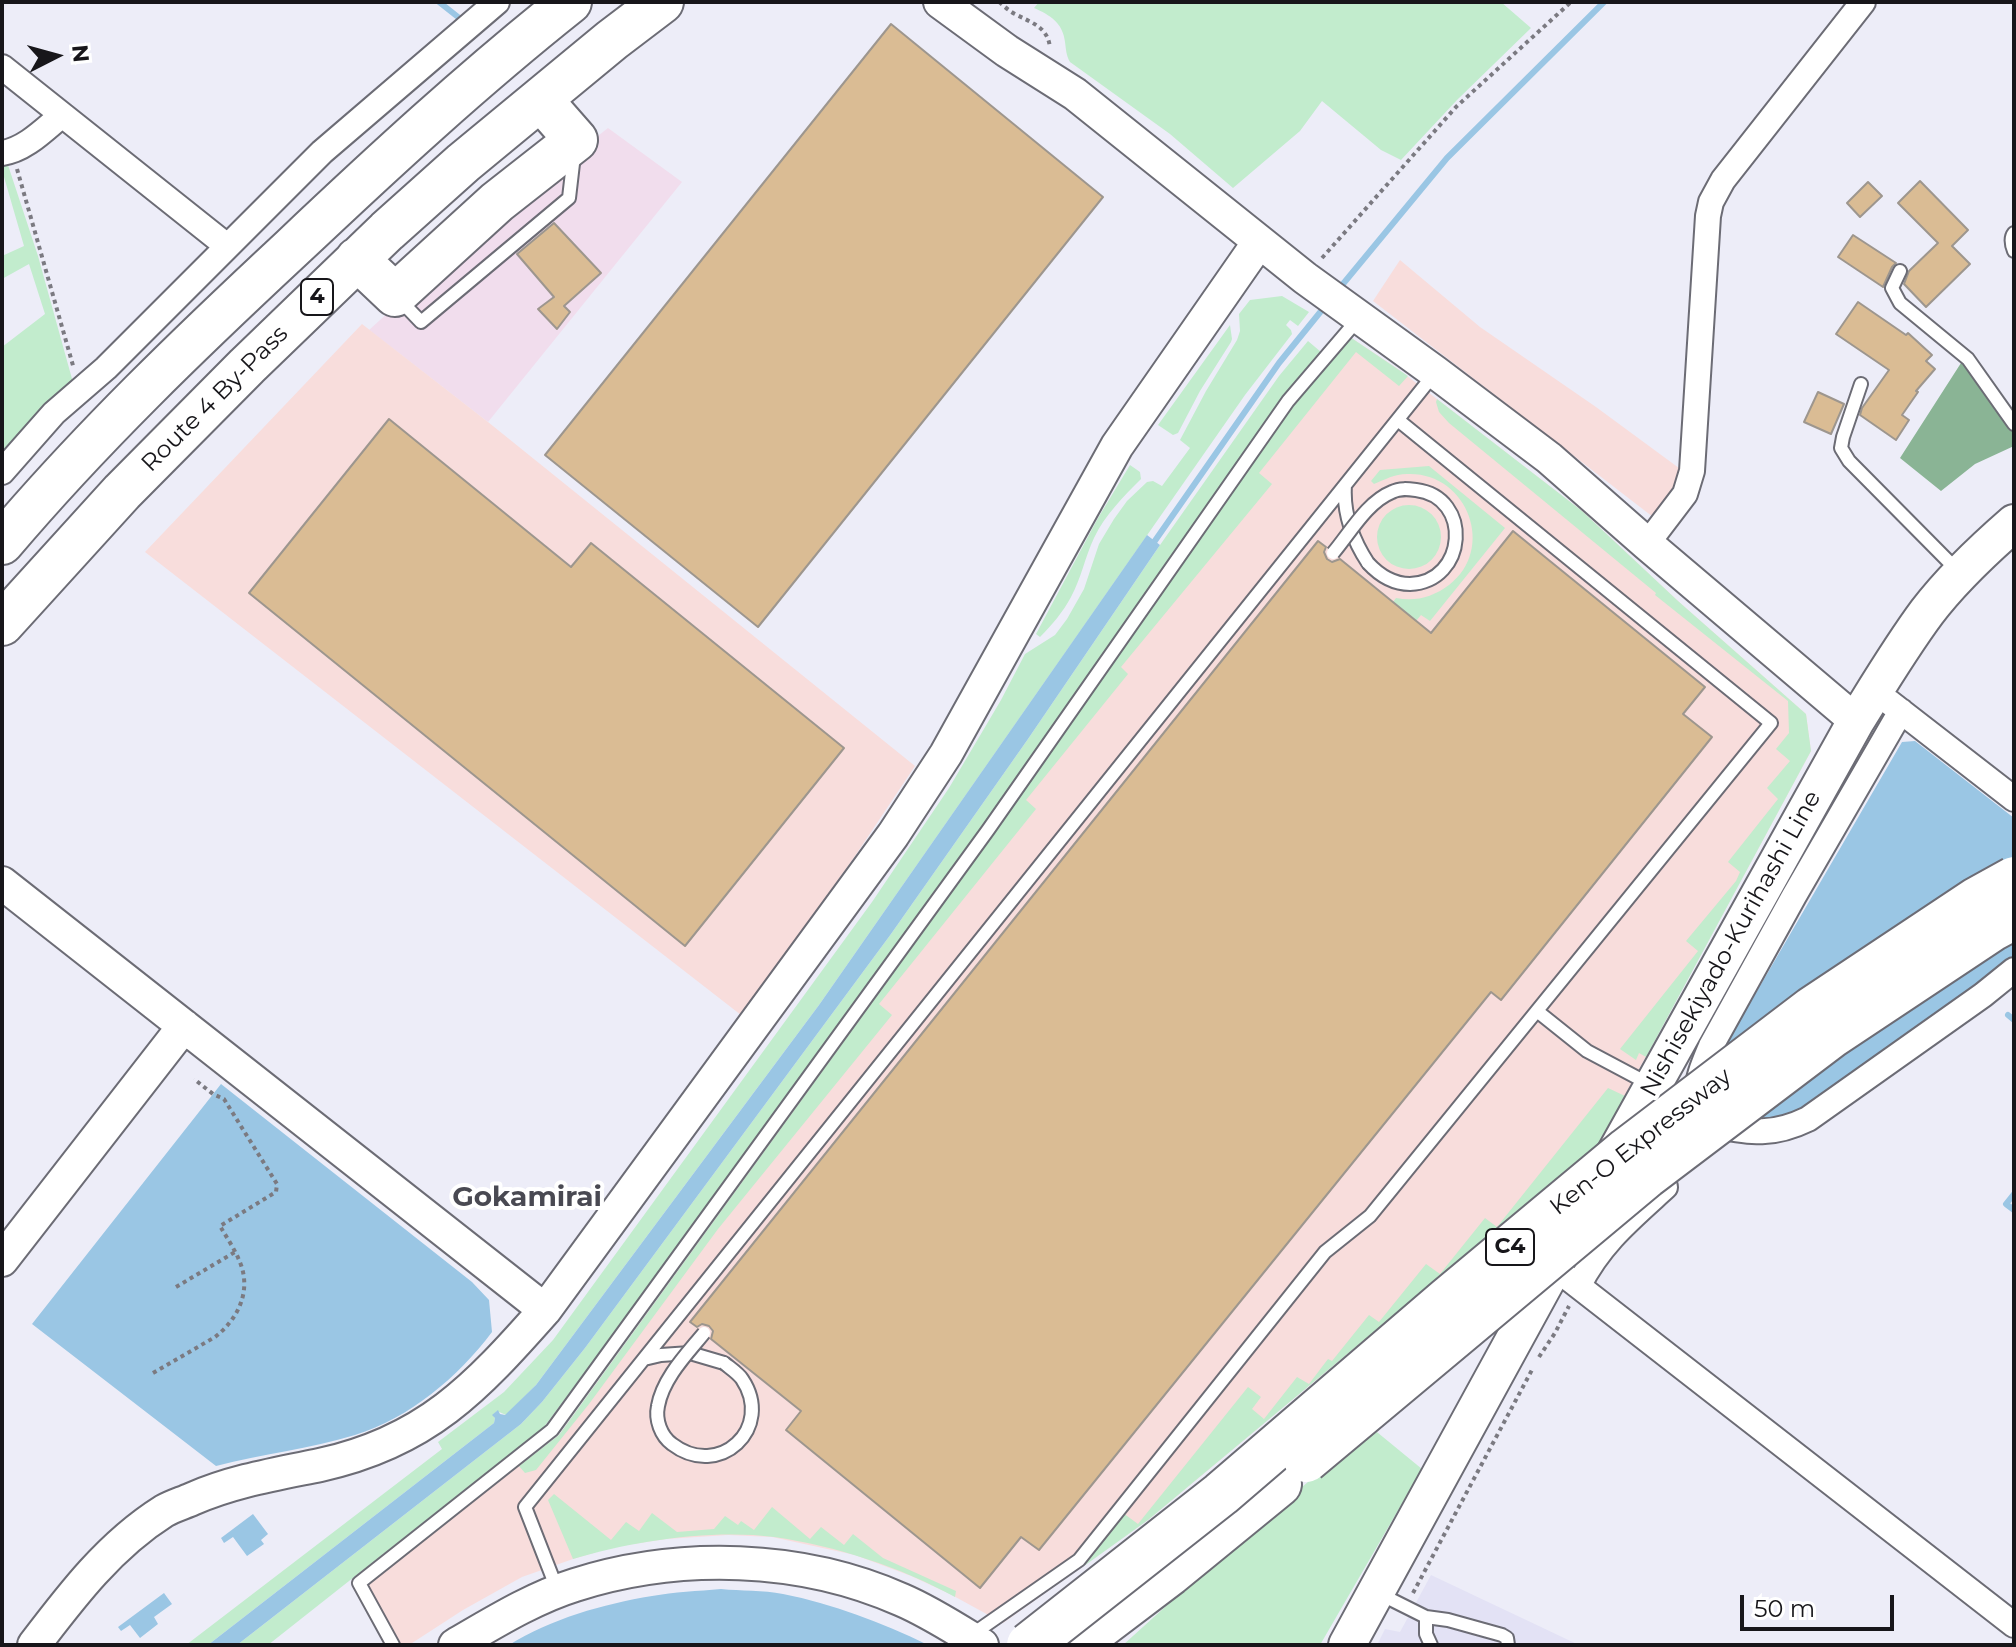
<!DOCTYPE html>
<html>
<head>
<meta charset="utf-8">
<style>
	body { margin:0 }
	#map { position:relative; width:2016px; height:1647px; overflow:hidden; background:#ededf8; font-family:Montserrat,sans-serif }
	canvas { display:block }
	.frame { position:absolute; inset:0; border:4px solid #17161a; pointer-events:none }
	.north { position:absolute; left:16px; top:16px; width:80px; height:80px; -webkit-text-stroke:6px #fff; paint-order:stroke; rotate:84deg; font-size:22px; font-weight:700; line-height:32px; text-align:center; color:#17161a }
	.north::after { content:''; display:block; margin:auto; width:28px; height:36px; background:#17161a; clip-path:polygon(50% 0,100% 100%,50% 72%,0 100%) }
	.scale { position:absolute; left:1740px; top:1595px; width:154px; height:36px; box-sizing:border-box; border:4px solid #17161a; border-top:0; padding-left:10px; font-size:24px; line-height:28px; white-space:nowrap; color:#17161a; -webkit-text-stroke:6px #fff; paint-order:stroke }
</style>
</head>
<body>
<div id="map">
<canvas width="2016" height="1647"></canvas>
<div class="frame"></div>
<div class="north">N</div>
<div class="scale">50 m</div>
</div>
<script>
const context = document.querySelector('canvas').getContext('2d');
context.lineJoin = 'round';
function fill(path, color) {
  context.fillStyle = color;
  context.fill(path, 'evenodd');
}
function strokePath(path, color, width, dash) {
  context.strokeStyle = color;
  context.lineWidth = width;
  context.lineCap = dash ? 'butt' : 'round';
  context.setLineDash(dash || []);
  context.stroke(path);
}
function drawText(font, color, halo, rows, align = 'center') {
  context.font = font + ' Montserrat,sans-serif';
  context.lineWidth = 8;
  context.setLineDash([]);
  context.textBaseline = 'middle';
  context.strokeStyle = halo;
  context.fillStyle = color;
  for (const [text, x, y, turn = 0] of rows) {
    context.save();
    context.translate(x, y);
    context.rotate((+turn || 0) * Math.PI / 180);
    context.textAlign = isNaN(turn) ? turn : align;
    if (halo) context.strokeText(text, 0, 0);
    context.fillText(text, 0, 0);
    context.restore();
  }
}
fill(new Path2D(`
	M608 128 682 182 488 422 369 330 485 225Z`), '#f1dded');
fill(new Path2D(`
	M1400 260 1480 327 1596 407 1683 471 1679 489 1653 517 1373 301Z
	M362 324 488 422 915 766 853 859 741 1015 145 552Z
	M1350 337 1398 369 1582 511 1678 601 1806 714 1811 751 1598 1145 1148 1520 1003 1623 950 1594 911 1576 855 1555 772 1537 728 1535 666 1539 613 1547 573 1559 522 1577 463 1610 409 1645H399L367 1584 559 1435 984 848 1294 403Z`), '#f8dddc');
fill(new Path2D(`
	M1431 1575 1579 1645H1377L1385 1629 1400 1632Z`), '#e3e2f5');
fill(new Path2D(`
	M1039 2H1501L1531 28 1457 100 1401 160 1381 150 1322 101 1300 131 1233 188 1170 134 1070 62C1066 55 1066 49 1065 42 1063 23 1050 15 1034 8Z
	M7 162 38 256 74 386 2 458V347L45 314 29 264 2 279V256L24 246 2 170Z
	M1282 296 1309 312 1298 326 1290 320 1286 325 1291 330 1292 334 1245 395 819 1005 536 1385 506 1415 497 1411 493 1415 495 1418 494 1423 208 1645H186L442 1449 438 1442 504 1392 553 1340 872 902 949 788 1001 700 1025 654 1055 635 1067 619 1084 589 1099 544 1114 519 1127 501 1147 482 1153 481 1162 486 1190 448 1180 440 1206 391 1237 340 1240 331 1239 314 1250 300Z
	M1230 325 1232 339 1231 342 1200 391 1178 433 1173 435 1158 425Z
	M1350 337 1408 376 1399 386 1356 352 1259 473 1272 484 1121 667 1128 674 1026 800 1036 809 879 1004 892 1015 718 1229 589 1404 536 1470 525 1473 519 1466 559 1435 984 848 1294 403Z
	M1308 341 1321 352 1284 397 971 845 693 1227 544 1427 268 1645H237L521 1424 542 1402 585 1348 891 934 1028 739 1160 545 1279 376Z
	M1437 399 1582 511 1678 601 1806 714 1811 751 1646 1057 1639 1053 1636 1060 1620 1049 1698 951 1686 941 1736 881 1740 872 1728 862 1778 799 1767 788 1790 761 1776 749 1789 733 1788 701 1655 595 1656 593 1449 423 1439 412 1436 402Z
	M1130 465 1140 472 1141 479C1123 497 1105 515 1094 538 1085 557 1081 579 1071 597 1063 612 1052 625 1040 637L1036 634 1098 518Z
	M1429 466 1505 528 1430 621 1421 615 1416 621 1393 602 1396 598C1415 602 1433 597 1449 585 1496 549 1468 474 1410 474 1396 473 1386 479 1374 484L1371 481 1380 470Z
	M1377 537a32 32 0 1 1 64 0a32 32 0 1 1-64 0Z
	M1608 1088 1625 1096 1598 1145 1148 1520 1084 1566 1123 1513 1138 1524 1248 1387 1261 1397 1252 1409 1264 1419 1297 1377 1309 1384 1328 1359 1332 1361 1369 1315 1379 1322 1426 1264 1440 1274 1485 1218 1497 1227Z
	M1372 1428 1422 1469 1320 1645H1123L1238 1541Z
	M554 1494 611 1540 626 1522 639 1531 652 1513 677 1532 714 1529 725 1516 738 1525 741 1521 754 1530 772 1507 810 1539 821 1527 844 1545 853 1534 883 1558 956 1591 955 1597C900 1567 836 1546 774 1537 712 1529 632 1541 573 1559L548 1500Z`), '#c2eccd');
fill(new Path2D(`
	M1961 363 1971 371 2014 434V446L1975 464 1941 491 1900 458Z`), '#8ab495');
fill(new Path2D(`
	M1147 535 1160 545 1028 739 891 934 585 1348 542 1402 521 1424 237 1645H208L494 1423 495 1418 492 1415 498 1410 500 1414 505 1415 536 1385 819 1005Z
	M1915 741 2014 818V957L1980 988 1792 1115 1768 1122 1717 1117 1714 1070 1725 1046 1902 742Z
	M221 1084 472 1282 489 1300 492 1332C458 1377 410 1418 355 1435 310 1449 262 1454 216 1466L32 1324Z
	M253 1514 268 1534 261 1540 264 1544 247 1556 233 1537 224 1543 221 1538Z
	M721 1589C741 1591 763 1590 783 1594 833 1604 881 1622 928 1645H509C551 1619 603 1604 652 1596 674 1592 698 1591 721 1589Z
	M164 1593 172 1604 154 1617 158 1624 140 1638 130 1625 121 1631 118 1627Z`), '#9ac6e4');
strokePath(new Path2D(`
	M439 2 458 17
	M1338 290 1447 158 1604 2
	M1152 545 1279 363 1326 305
	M2008 1015 2014 1020
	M2014 1194 2006 1204 2014 1210`), '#9ac6e4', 6);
const building = new Path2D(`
	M891 24 1103 197 758 627 545 455Z
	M1920 181 1968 230 1952 246 1970 264 1926 307 1904 284 1909 271 1938 243 1898 203Z
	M1868 182 1882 196 1860 217 1847 203Z
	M554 223 601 273 564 306 570 312 557 329 538 309 554 297 517 254Z
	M1853 235 1896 263 1892 267 1883 287 1838 257Z
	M1858 302 1906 335 1908 333 1932 355 1926 361 1935 369 1916 391 1918 392 1902 415 1909 420 1896 440 1860 415 1862 408 1889 370 1836 334Z
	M1818 392 1844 404 1831 434 1804 422Z
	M389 419 571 567 591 543 844 748 685 946 249 593Z
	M1513 531 1705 687 1683 714 1712 737 1501 1000 1491 992 1039 1550 1021 1537 980 1588 786 1430 801 1411 711 1339 713 1331 709 1326 702 1324 697 1327 690 1322 1318 541 1326 547 1324 552 1327 559 1332 562 1340 559 1431 633Z`);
fill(building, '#dabc94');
strokePath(building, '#9d968e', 2);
const service = new Path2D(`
	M2014 233C2010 238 2012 246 2014 251
	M1900 271 1892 288 1900 303 1968 359 2014 424
	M398 298 421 322 569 198 574 155
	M1861 384 1843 437 1841 448 1849 461 1958 571
	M1345 485C1343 513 1353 540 1368 563
	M1537 1011 1587 1051 1651 1085
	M644 1359 661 1355 690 1353 724 1363
	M557 1589 525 1507 1435 373
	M1378 1593 1426 1617 1448 1620 1502 1635 1507 1638 1508 1645
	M1426 1617V1634L1431 1645
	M970 1636 1079 1560 1325 1252 1370 1216 1771 723 1398 420
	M393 1645 359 1583 552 1430 988 830 1288 401 1359 318`);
const minor = new Path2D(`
	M2 67 227 246
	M2 153C25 150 45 129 62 115
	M2 472 54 413 106 368 322 152 497 2
	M1647 544 1685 494 1692 471 1708 216 1711 202 1723 180 1863 2
	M1889 702 2014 799
	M1697 1096C1697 1078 1704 1063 1711 1046L1794 896 1901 711
	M1712 1125C1750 1132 1771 1137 1808 1119L1983 995 2014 970
	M1568 1278 2014 1625
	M1579 1285C1600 1243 1631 1218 1665 1187`);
const tertiary = new Path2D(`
	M940 2 1007 51 1075 94 1305 278 1435 372 1549 458 1647 544 1856 721
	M2 883 545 1310
	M2 1260 184 1026
	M34 1645C72 1595 110 1545 164 1511 173 1506 183 1503 192 1499 233 1481 276 1474 320 1465 426 1442 476 1388 545 1310L893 835 946 754 1117 446 1259 242
	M455 1645C493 1623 533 1598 575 1585 679 1552 801 1555 902 1600 930 1612 956 1629 982 1645`);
const secondary = new Path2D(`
	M1613 1157 1856 721C1879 684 1901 647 1927 612 1952 579 1983 550 2014 523
	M1347 1645 1562 1252`);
const trunk = new Path2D(`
	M357 259 395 295 497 202 576 140 541 100
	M2 543C91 438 191 342 292 248 382 163 473 79 570 2
	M2 624 122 492 247 366 387 231 463 163 612 40 662 2`);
const motorway = new Path2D(`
	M1075 1645 1170 1573 1279 1484`);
strokePath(service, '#6c6c75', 16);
strokePath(minor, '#6c6c75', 28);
strokePath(tertiary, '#6c6c75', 36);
strokePath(secondary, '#6c6c75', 40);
strokePath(trunk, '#6c6c75', 46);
strokePath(motorway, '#6c6c75', 48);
strokePath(new Path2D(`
	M999 2C1004 6 1009 11 1015 14 1032 23 1048 27 1050 48
	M17 169 74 369
	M1322 258 1456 107 1571 2
	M176 1287 235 1252
	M1539 1357 1555 1333 1569 1306
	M153 1373 215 1337C237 1320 251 1293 241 1265 236 1251 227 1238 220 1226L276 1192 277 1184 224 1099 213 1094 194 1079
	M1413 1593 1533 1368`), '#7b7a81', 4, [4, 4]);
strokePath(service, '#fff', 12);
strokePath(minor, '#fff', 24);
strokePath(tertiary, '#fff', 32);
strokePath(secondary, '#fff', 36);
strokePath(trunk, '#fff', 42);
strokePath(motorway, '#fff', 44);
const serviceBridge = new Path2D(`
	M1333 553C1350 533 1367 502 1392 492 1400 488 1408 489 1416 490 1473 497 1467 582 1410 584 1393 584 1380 576 1368 563
	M704 1333C687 1354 663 1378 658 1406 655 1420 661 1436 672 1444 719 1480 775 1428 742 1379 738 1373 730 1368 724 1363`);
const motorwayBridge = new Path2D(`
	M1306 1460 1646 1176 1831 1036 1992 929 2014 917
	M1029 1645 1221 1494 1447 1300 1627 1150 1812 1009 1976 900 2014 879`);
strokePath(serviceBridge, '#6c6c75', 16, []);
strokePath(motorwayBridge, '#6c6c75', 48, []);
strokePath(serviceBridge, '#fff', 12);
strokePath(motorwayBridge, '#fff', 44);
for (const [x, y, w] of [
	[317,297,32],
	[1510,1247,48]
]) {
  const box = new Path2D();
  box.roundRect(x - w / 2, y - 18, w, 36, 6);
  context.fillStyle = '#fff';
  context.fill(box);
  strokePath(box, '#17161a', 2);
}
drawText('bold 22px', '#17161a', null, [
	["4",317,297],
	["C4",1510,1247]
]);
drawText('24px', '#17161a', '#fff', [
	["Route 4 By-Pass",215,399,-45],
	["Nishisekiyado-Kurihashi Line",1731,944,-61],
	["Ken-O Expressway",1641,1142,-38]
]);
drawText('bold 28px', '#494952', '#fff', [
	["Gokamirai",527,1198]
]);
</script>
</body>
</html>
